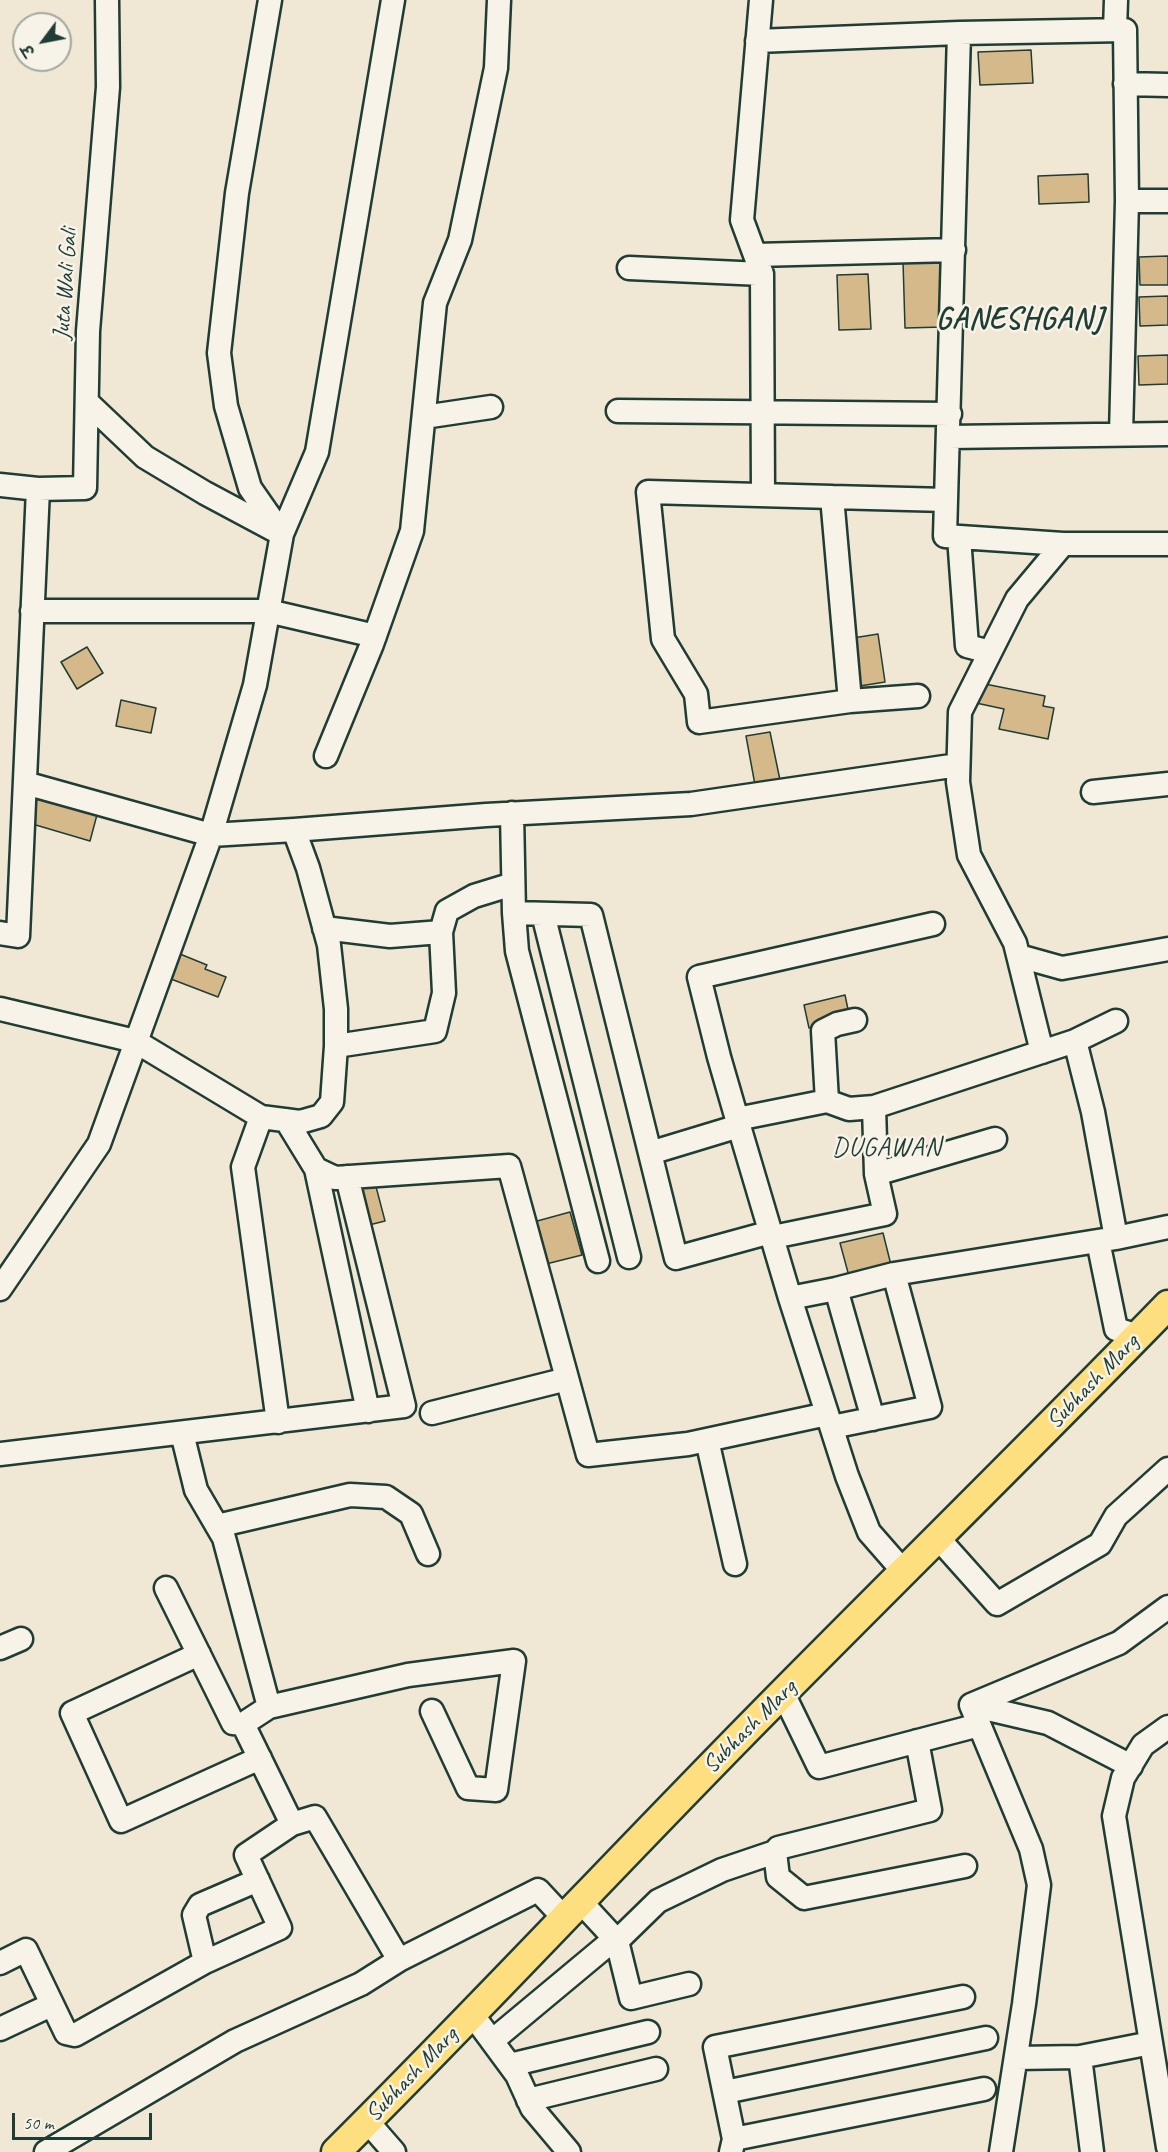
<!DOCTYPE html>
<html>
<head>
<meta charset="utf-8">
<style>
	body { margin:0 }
	#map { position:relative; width:1168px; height:2152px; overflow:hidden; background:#f0e7d5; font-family:Caveat,"Playpen Sans Deva",sans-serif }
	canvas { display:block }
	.north { position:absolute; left:12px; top:12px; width:60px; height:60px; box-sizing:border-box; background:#f7f3e8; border:2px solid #a1aaa0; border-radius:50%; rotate:238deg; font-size:16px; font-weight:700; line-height:24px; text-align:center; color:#1f3d34 }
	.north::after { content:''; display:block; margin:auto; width:21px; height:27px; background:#1f3d34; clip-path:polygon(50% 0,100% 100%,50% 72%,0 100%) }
	.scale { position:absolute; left:12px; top:2113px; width:140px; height:27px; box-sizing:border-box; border:3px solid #1f3d34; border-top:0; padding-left:8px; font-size:18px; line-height:21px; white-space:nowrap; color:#1f3d34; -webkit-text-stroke:4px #f7f3e8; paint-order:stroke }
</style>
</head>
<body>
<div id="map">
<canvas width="1168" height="2152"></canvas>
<div class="north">उ</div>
<div class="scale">50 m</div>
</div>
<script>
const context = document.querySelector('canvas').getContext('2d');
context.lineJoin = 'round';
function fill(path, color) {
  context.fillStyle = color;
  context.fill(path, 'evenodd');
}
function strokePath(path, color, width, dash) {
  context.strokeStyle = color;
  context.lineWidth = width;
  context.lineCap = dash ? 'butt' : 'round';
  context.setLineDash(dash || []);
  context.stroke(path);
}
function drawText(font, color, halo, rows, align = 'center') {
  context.font = font + ' Caveat,sans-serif';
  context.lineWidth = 5;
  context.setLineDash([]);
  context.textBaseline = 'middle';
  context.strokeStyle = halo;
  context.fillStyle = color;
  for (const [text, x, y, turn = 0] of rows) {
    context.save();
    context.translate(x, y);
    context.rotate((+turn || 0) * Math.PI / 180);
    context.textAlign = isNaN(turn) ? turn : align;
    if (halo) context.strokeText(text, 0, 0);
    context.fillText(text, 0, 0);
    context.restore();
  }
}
const building = new Path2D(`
	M1031 50 1033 83 980 85 978 52Z
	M1088 174 1089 202 1039 204 1038 176Z
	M1168 256V285H1140L1139 257Z
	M941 260 943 327 905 328 903 261Z
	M868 274 871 329 839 330 837 275Z
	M1168 296V325L1140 326 1139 297Z
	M1168 355V384L1139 385 1138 356Z
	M878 634 885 682 860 686 853 638Z
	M87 647 103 673 77 689 61 662Z
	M980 683 1045 696 1043 706 1054 708 1048 739 999 729 1004 709 976 703Z
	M121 700 156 708 151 733 116 726Z
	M770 732 780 780 755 785 746 736Z
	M37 793 98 811 90 841 29 823Z
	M180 954 207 965 205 969 226 977 218 997 171 979Z
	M845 995 850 1019 809 1028 804 1005Z
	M374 1179 385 1221 365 1226 354 1185Z
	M570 1212 582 1255 542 1265 530 1223Z
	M883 1233 892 1269 850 1280 840 1243Z`);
fill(building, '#d6b98a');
strokePath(building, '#1f3d34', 1.5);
const minor = new Path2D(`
	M270 0 237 193 219 353 226 406 250 488 282 534
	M761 0 742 220 762 274 763 495
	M1115 30 1116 0
	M959 33 945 536 1063 544H1168
	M757 41 959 33 1125 30 1127 201 1121 434
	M1125 84 1168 85
	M1127 201H1168
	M755 255 954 250
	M629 268 762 274
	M87 402 145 457 205 493 278 532
	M618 411 950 414
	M424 417 491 407
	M949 437 1168 434
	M0 485 38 489 85 488 88 331 108 87 107 0
	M832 497 946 500
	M959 537 967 646 990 652
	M32 611H268L375 636
	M850 701 832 497 648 492 663 639 696 694 699 722 850 701 918 696
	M326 756 372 644 412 531 435 303 460 240 496 68 499 0
	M25 783 211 835 294 830 486 815 691 804 958 765
	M1093 792 1168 784
	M512 813 514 913 517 951 598 1261
	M514 913 591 915 676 1258 771 1232
	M543 914 629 1257
	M324 928 390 936 441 932
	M0 933 18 936 38 489
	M1019 956 1062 968 1168 949
	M0 1009 135 1041 261 1117 300 1122 321 1116 332 1102 336 1046V1009L329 945 308 868 294 830
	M1075 1041 1093 1112 1116 1238
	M336 1046 435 1031 444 993 441 932 447 911 474 896 513 884
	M1042 1052 1015 943 969 855 958 782 960 712 1017 599 1063 544
	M827 1101 823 1031 837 1024 855 1020
	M874 1107 876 1174 995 1139
	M261 1117 243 1167 278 1422
	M737 1119 827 1101 849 1109 874 1107 1075 1041 1116 1021
	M286 1120 316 1169 335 1178 509 1166 588 1455 688 1444 827 1414
	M650 1153 739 1126
	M316 1169 368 1411
	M773 1237 885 1214 876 1174
	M1098 1241 1116 1329 1138 1336
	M0 1289 99 1144 211 835 255 685 282 534 317 452 393 0
	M836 1289 873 1419
	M790 1298 836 1289 894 1274 1116 1238 1168 1227
	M432 1413 567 1379
	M832 1427 930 1407 894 1274
	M182 1433 196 1490 224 1538 269 1707
	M707 1440 735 1564
	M0 1454 404 1406 347 1177
	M217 1526 350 1495 386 1497 411 1514 428 1554
	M938 1538 997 1604 1100 1544 1116 1516 1168 1469
	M904 1572 869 1532 847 1476 790 1298 739 1126 719 1057 699 977 933 924
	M166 1588 233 1723 243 1724
	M0 1648 21 1639
	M199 1654 72 1713 121 1821 260 1758
	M783 1693 819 1767 979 1725
	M971 1705 1031 1849 1039 1885 1024 2004 1001 2152
	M971 1705 1119 1643 1168 1607
	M971 1705 1048 1723 1131 1766
	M1168 1727 1143 1745 1123 1778 1114 1816 1168 2147
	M775 1852 778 1877 804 1898 965 1866
	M580 1901 617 1941 631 1998 689 1984
	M399 1960 315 1817 292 1824 243 1724 269 1707 408 1675 514 1661 496 1790 468 1788 432 1711
	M205 1962 194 1915 200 1905 258 1880
	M0 1963 26 1950 66 2033 75 2035 205 1962 280 1928 246 1855 292 1824
	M472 2014 517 2075 532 2108 569 2152
	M0 2029 51 2005
	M492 2041 606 1946 617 1941 658 1901 722 1870 775 1852 778 1848 930 1810 917 1741
	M1080 2057 1092 2152
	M1016 2058 1080 2057 1151 2043
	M510 2065 648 2032
	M725 2092 986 2038
	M528 2100 656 2069
	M367 2121 394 2152
	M734 2139 984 2089
	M46 2152 235 2041 361 1984 399 1960 538 1890 564 1918
	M731 2152 734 2139 715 2047 963 1997`);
const major = new Path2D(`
	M336 2152C480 2009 618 1860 760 1716 896 1578 1034 1443 1168 1305`);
strokePath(minor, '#1f3d34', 27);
strokePath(major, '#1f3d34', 33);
strokePath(minor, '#f7f3e8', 22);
strokePath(major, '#fddf80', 28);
drawText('24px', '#1f3d34', '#f7f3e8', [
	["Juta Wali Gali",66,284,-86],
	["Subhash Marg",1093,1382,-46],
	["Subhash Marg",750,1727,-45],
	["Subhash Marg",412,2075,-46]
]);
context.letterSpacing = '1.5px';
drawText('26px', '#1f3d34', '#f7f3e8', [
	["DUGAWAN",887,1148]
]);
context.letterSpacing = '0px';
context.letterSpacing = '1.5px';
drawText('bold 30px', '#1f3d34', '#f7f3e8', [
	["GANESHGANJ",1020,320]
]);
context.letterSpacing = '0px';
</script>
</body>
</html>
